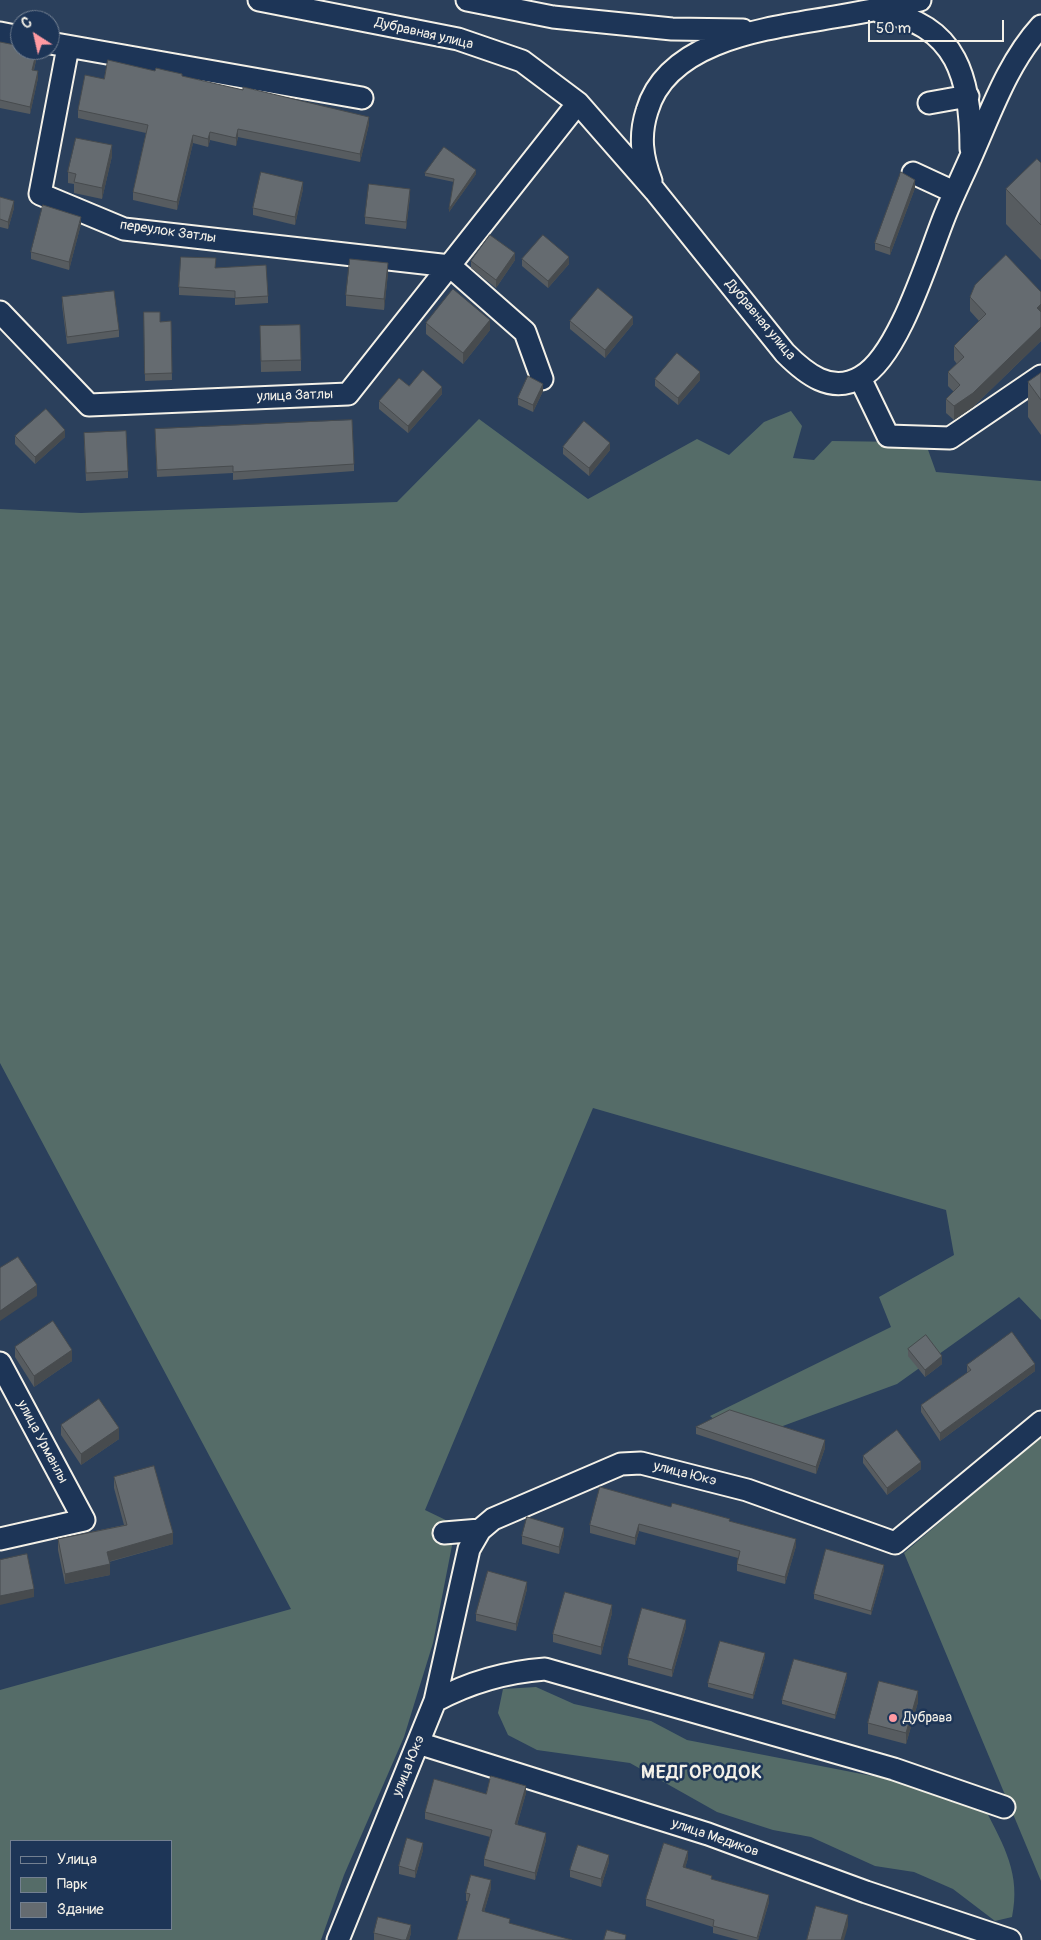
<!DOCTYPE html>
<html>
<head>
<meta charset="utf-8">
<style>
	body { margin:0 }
	#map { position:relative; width:1041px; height:1940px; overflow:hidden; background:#2b405c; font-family:Pangolin,sans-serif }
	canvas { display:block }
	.legend { position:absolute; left:10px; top:1840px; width:162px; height:90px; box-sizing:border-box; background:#1d3557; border:1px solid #738091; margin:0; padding:6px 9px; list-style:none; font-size:15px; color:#f4f1e8 }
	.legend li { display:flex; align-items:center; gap:10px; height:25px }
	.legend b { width:25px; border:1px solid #738091 }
	.north { position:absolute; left:10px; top:10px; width:50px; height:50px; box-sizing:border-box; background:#1d3557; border:1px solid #738091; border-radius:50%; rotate:325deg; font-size:14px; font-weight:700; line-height:20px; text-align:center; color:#f4f1e8 }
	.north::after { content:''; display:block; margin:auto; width:18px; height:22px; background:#ff9aa2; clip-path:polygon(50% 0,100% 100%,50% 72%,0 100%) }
	.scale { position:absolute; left:868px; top:20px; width:136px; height:22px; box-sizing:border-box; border:2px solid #f4f1e8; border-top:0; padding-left:6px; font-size:15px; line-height:18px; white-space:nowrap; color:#f4f1e8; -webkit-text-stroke:4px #1d3557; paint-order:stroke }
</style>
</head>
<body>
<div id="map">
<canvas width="1041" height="1940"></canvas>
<ul class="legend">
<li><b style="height:6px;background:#1d3557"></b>Улица</li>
<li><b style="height:14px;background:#556c68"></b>Парк</li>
<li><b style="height:14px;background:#656b70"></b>Здание</li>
</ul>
<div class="north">С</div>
<div class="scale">50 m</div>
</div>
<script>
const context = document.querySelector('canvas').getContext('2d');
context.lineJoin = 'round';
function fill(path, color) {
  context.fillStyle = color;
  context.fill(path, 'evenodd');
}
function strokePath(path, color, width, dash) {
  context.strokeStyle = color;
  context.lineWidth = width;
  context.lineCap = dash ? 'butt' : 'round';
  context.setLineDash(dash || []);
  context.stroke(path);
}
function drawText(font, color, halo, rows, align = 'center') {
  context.font = font + ' Pangolin,sans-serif';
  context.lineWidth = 5;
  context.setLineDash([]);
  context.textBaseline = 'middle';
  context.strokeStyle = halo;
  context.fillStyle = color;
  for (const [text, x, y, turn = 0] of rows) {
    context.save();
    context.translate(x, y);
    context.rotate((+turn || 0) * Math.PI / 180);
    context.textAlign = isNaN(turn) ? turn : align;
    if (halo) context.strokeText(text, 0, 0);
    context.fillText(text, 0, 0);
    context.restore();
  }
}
fill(new Path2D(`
	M791 411 802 426 793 458 814 460 832 441 903 442 927 447 936 472 1041 481V1320L1019 1297 897 1384 742 1441 710 1416 891 1327 879 1297 954 1255 946 1210 593 1108 425 1510 456 1525 433 1643 404 1737 344 1875 321 1940H0V1690L291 1609 0 1063V509L81 513 397 502 479 419 588 499 697 439 729 455 764 422ZM11 1841H171V1929H11Z
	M1041 1436V1881L904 1553Z
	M536 1687 574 1704 651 1721 687 1740 903 1782 985 1809C1004 1846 1021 1874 1012 1917L995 1921 953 1889 914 1872 875 1866 811 1837 773 1830 717 1812 630 1763 537 1750 508 1735 498 1713 503 1689Z`), '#556c68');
const minor = new Path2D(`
	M259 0 458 39 522 61 578 103 655 191 785 353C805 373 831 395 861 377 899 356 928 257 945 215 954 193 964 173 973 152 992 109 1009 61 1041 26
	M467 0 553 17 672 29 743 30
	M880 12C958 23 971 81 971 149
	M0 33 20 37
	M50 43 362 98
	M68 47 40 194 124 229 450 266 525 332 542 379
	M929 103 968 96
	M913 173 954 192
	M651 181C642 157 639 136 647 111 668 38 772 28 834 17 863 12 892 7 920 0
	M0 312 89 405 348 394 578 103
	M860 378 888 436 950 438 1041 376
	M0 1363 84 1520 0 1539
	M444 1533 480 1530
	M435 1701C470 1682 505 1672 545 1669L894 1769 1004 1807
	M418 1743 708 1834 866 1892 1010 1940
	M338 1940 435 1701 469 1549 480 1530 493 1519 621 1464 641 1463 747 1490 895 1543 1041 1422`);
strokePath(minor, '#f4f1e8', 25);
strokePath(minor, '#1d3557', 21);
fill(new Path2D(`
	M0 42 37 56 34 70 38 78 30 114 0 108Z
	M155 71 182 76 369 124 360 162 238 137 236 146 210 140 208 147 193 143 177 210 133 200V192L146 133 78 118V110L104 79Z
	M112 156 102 199 74 193V184L68 183V172Z
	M1041 163V260L1006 224V189Z
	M425 173 476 174 449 212 454 182 425 176Z
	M915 188 890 255 875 250V243Z
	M303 189 295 225 253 215V208Z
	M410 196 406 229 365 224V217Z
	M0 197 14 208 8 229 0 227Z
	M81 224 69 270 31 259V252Z
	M522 259 569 264 548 288 522 266Z
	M515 260 496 288 471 268V261Z
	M215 268 268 296V303L235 305V298L179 295V287Z
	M388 273 384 310 346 306V295Z
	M1041 292V341L973 407 954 420 946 413V399L954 392 948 386V372L957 364 954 360V346L979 321 970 311V297Z
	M62 297 119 330V337L67 344 62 305Z
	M144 312 160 322 171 321 172 380 145 381Z
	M570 321 633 324 605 358 570 329Z
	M426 323 490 330 463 364 426 334Z
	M260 326 301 360V371L261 372Z
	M1041 373V435L1028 417V382Z
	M655 379 700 380 678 405 655 386Z
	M409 386 442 394 408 433 379 409V401Z
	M543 391 533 412 518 405V398Z
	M15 436 65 437 35 464 15 444Z
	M155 437 354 464V471L233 480V473L157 477Z
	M84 440 128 471V478L86 481Z
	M563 447 610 450 589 476 563 454Z
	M15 1347 72 1361 34 1387 15 1357Z
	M908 1349 942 1364 925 1377 908 1356Z
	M967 1365 1035 1371 940 1441 921 1412V1405L967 1373Z
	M61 1425 119 1439 81 1465 61 1435Z
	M696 1427 825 1448 816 1474 696 1434Z
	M863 1456 921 1469 887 1495 863 1463Z
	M114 1477 173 1544 109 1562 110 1575 65 1584 58 1550V1539L124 1525 114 1488Z
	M671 1507 730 1521 796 1546 785 1584 737 1571V1564L738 1558 639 1531 635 1545 590 1533V1525Z
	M564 1535 559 1554 522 1544V1536Z
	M884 1570 871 1615 814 1599V1594Z
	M527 1589 516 1631 476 1621V1614Z
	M612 1613 601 1655 553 1642V1634Z
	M686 1627 672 1677 628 1665V1658Z
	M765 1657 753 1699 708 1687V1683Z
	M847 1677 835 1719 782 1704V1700Z
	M918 1702 906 1744 868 1734V1723Z
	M526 1793 517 1825 546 1840 535 1880 484 1866V1859L490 1837 425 1819V1812L486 1794Z
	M423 1850 415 1878 399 1874V1866Z
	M688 1858 685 1868 769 1902 758 1940H739L713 1933V1927L646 1906V1899Z
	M609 1862 601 1887 570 1877V1870Z
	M491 1888 484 1912 510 1923 457 1940 468 1901H466V1893Z
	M374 1933H411L409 1940H374Z`), '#575c60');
fill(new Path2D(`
	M37 50V56L32 77V70Z
	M38 71V78L30 114V107Z
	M369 117V124L360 162V154Z
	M238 129V137L236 146V138Z
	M210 132V140L208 147V139Z
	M193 135V143L177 210V202Z
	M112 145V156L102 199V188Z
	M476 170V174L449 212V209Z
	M915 180V188L890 255V248Z
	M303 182V189L295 225V217Z
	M410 189V196L406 229V222Z
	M14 201V208L8 229V222Z
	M81 217V224L69 270V262Z
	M515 253V260L496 288V280Z
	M569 257V264L548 288V281Z
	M388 263V273L384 310V299Z
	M1041 304V318L1037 308Z
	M633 317V324L605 358V350Z
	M490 320V330L463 364V353Z
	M1041 327V341L973 407 954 420V406Z
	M700 372V380L678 405V398Z
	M543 384V391L533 412V405Z
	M442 387V394L408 433V426Z
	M65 430V437L35 464V457Z
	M610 443V450L589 476V468Z
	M37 1285V1296L0 1321V1311Z
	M72 1350V1361L34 1387V1376Z
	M942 1356V1364L925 1377V1370Z
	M1035 1364V1371L940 1441V1433Z
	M119 1428V1439L81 1465V1454Z
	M825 1440V1448L816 1474V1467Z
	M921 1462V1469L887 1495V1488Z
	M639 1524V1531L635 1545V1538Z
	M564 1528V1535L559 1554V1547Z
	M173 1533V1544L107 1562V1552Z
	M796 1539V1546L785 1584V1577Z
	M110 1564V1575L65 1584V1574Z
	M884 1565V1570L871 1615V1611Z
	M527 1582V1589L516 1631V1624Z
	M34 1589V1597L0 1605V1596Z
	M612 1605V1613L601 1655V1647Z
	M686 1620V1627L672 1677V1670Z
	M765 1653V1657L753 1699V1695Z
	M847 1673V1677L835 1719V1715Z
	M918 1691V1702L906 1744V1733Z
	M526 1786V1793L515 1831V1824Z
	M546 1833V1840L535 1880V1873Z
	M423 1843V1850L415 1878V1871Z
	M688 1851V1858L683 1875V1867Z
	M609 1855V1862L601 1887V1879Z
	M491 1880V1888L482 1919V1911Z
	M769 1895V1902L758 1940H757Z
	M848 1915V1926L844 1940H841Z
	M411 1925V1933L409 1940H406Z`), '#474b4e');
const building = new Path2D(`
	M0 42 20 46V50H37L32 70 38 71 30 107 0 100Z
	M108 60 155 71 156 68 164 70 182 74V76L243 90V87L369 117 360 154 238 129 236 138 210 132 208 139 193 135 177 202 133 192 148 125 78 110 85 75 104 79Z
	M76 138 112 145 102 188 74 182 76 174 68 172Z
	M444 147 476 170 449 209 454 179 425 173Z
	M1037 159 1041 163V225L1006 189Z
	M261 172 303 182 295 217 253 208Z
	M901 172 915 180 890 248 875 243Z
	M369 184 410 189 406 222 365 217Z
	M0 197 14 201 8 222 0 219Z
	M43 205 81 217 69 262 31 252Z
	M490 235 515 253 496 280 471 261Z
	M543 235 569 257 548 281 522 259Z
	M1006 255 1041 292V304L1037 308 1041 312V327L973 393 954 406 946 399 960 385 948 372 964 357 954 346 986 314 970 297 975 285Z
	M181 257 216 258 215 268 266 265 268 296 235 298V291L179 287Z
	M350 259 388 263 384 299 346 295Z
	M598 288 633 317 605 350 570 321Z
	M453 289 490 320 463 353 426 323Z
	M114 291 119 330 67 337 62 297Z
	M144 312H160V322L171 321 172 373 145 374Z
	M300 325 301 360 261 361 260 326Z
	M677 353 700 372 678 398 655 379Z
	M423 370 442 387 408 426 379 401 399 378 409 386Z
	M1041 373V400L1028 382Z
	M528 376 543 384 533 405 518 398Z
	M46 409 65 430 35 457 15 436Z
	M352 420 354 464 233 472V466L157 470 155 429Z
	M584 421 610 443 589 468 563 447Z
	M126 431 128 471 86 473 84 433Z
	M18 1257 37 1285 0 1311V1268Z
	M53 1321 72 1350 34 1376 15 1347Z
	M1012 1332 1035 1364 940 1433 921 1405 971 1370 967 1365Z
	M926 1335 942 1356 925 1370 908 1349Z
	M99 1399 119 1428 81 1454 61 1425Z
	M730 1410 825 1440 816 1467 696 1427Z
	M897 1430 921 1462 887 1488 863 1456Z
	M154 1466 173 1533 107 1552 110 1564 65 1574 58 1539 127 1525 114 1477Z
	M600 1487 671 1507 672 1503 730 1519 729 1521 796 1539 785 1577 737 1564 740 1551 639 1524 635 1538 590 1525Z
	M527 1517 564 1528 559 1547 522 1536Z
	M826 1549 884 1565 871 1611 814 1594Z
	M27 1554 34 1589 0 1596V1560Z
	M488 1571 527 1582 516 1624 476 1614Z
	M565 1592 612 1605 601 1647 553 1634Z
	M642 1608 686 1620 672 1670 628 1658Z
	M720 1641 765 1653 753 1695 708 1683Z
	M794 1659 847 1673 835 1715 782 1700Z
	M879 1681 918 1691 906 1733 868 1723Z
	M491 1776 526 1786 515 1824 546 1833 535 1873 484 1859 492 1830 425 1812 434 1779 486 1794Z
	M407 1838 423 1843 415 1871 399 1866Z
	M664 1843 688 1851 683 1867 712 1876 711 1879 769 1895 757 1938 713 1926 714 1920 646 1899Z
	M578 1845 609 1855 601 1879 570 1870Z
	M471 1875 491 1880 482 1911 510 1919 509 1923 572 1940H457L470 1894 466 1893Z
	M816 1906 848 1915 841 1940H807Z
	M378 1917 411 1925 406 1940H402L374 1933Z
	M607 1930 626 1935 625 1940H604Z`);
fill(building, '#656b70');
strokePath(building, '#474b4e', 1);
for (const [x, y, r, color] of [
	[893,1718,5,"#ff9aa2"]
]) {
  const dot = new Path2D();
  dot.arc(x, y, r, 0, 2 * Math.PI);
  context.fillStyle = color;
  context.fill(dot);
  strokePath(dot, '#1d3557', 2);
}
drawText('14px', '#f4f1e8', '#1d3557', [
	["Дубравная улица",424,34,13],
	["переулок Затлы",168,232,8],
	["Дубравная улица",760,320,50],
	["улица Затлы",295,396,-2],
	["улица Урманлы",42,1442,62],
	["улица Юкэ",685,1474,14],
	["улица Юкэ",409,1766,-68],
	["улица Медиков",715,1838,19]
]);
drawText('14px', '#f4f1e8', '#1d3557', [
	["Дубрава",903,1718]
], 'left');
context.letterSpacing = '1px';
drawText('bold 19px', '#f4f1e8', '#1d3557', [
	["МЕДГОРОДОК",702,1773]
]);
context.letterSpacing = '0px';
</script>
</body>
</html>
